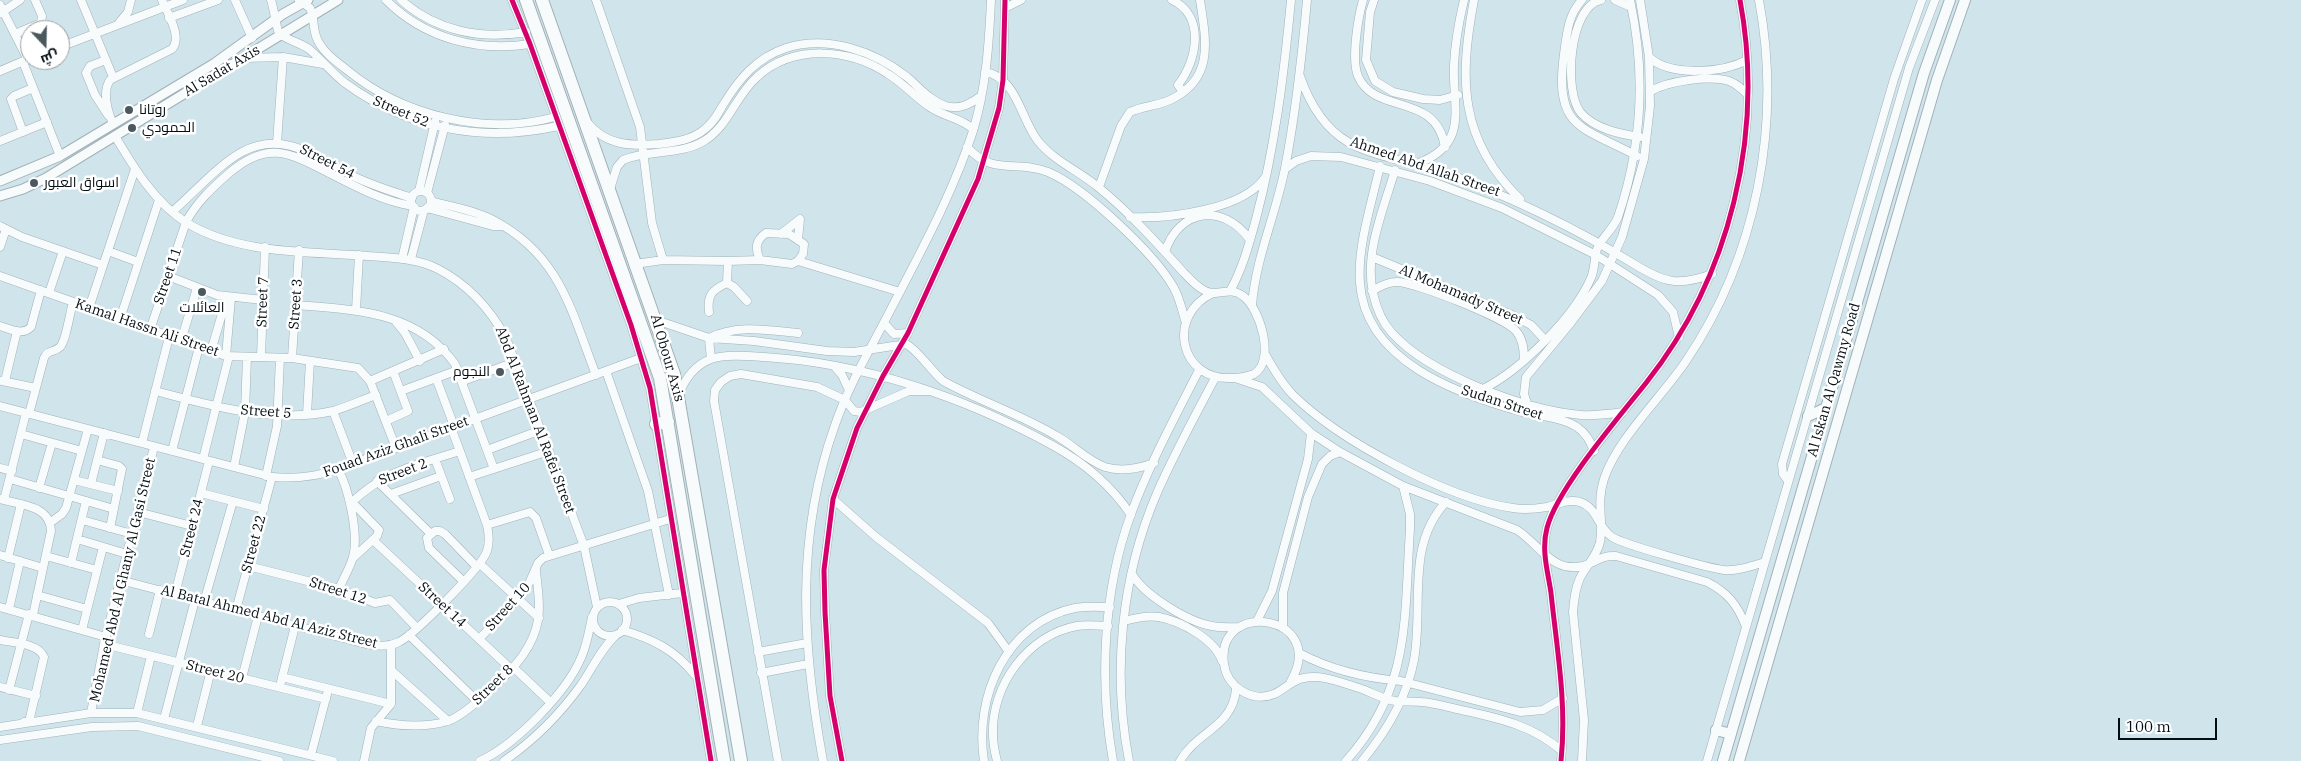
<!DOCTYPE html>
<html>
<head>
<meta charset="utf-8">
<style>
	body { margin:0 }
	#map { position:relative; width:2301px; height:761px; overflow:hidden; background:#d0e4ec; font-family:"IBM Plex Serif",Cairo,serif }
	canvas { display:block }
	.north { position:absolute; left:20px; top:20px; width:50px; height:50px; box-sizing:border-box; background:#fff; border:1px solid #9a9fa1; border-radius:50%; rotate:159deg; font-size:14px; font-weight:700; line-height:20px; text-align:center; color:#030e13 }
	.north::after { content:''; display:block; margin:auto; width:18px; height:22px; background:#4b595f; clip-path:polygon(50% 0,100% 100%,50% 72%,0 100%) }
	.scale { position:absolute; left:2118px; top:718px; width:99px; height:22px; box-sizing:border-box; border:2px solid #030e13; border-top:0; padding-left:6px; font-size:15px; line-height:18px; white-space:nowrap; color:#030e13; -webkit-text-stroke:4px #fff; paint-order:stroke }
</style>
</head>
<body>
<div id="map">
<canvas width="2301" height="761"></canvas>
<div class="north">ش</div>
<div class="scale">100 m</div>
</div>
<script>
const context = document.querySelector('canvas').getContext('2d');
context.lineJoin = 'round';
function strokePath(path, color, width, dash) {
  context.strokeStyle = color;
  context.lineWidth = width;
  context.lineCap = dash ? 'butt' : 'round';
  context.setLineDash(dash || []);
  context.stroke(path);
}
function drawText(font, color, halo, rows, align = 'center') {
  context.font = font + ' "IBM Plex Serif",Cairo,serif';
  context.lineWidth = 5;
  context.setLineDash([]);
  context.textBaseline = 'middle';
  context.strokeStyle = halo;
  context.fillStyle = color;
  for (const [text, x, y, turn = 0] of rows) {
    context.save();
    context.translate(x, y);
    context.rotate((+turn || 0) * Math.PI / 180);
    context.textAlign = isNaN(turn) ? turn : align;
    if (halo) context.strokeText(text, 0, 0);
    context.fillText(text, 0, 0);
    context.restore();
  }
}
const minor = new Path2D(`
	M81 0 113 77
	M235 0 252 38
	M271 0C274 8 276 28 279 33 284 39 301 43 309 49 322 60 332 73 345 83 408 129 482 143 558 126
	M299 0 310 8C315 18 312 30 318 41 324 53 337 62 347 70 403 116 486 136 555 117
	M386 0C425 39 478 52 530 44
	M401 0C436 31 481 40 526 32
	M512 0 530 44 631 325 650 388 711 761
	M596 0 640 127 652 223 663 260
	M1172 0C1206 16 1197 61 1178 85L1183 92
	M1363 0C1358 18 1351 59 1358 76 1375 116 1436 91 1445 147
	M1374 0 1370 12 1366 60 1375 81 1393 92 1423 99 1440 100 1458 95
	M1474 0C1459 79 1459 140 1520 199
	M1582 0C1568 15 1567 33 1564 54 1554 129 1581 126 1637 156
	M1601 0C1569 6 1563 92 1581 113 1595 129 1620 134 1640 137
	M1615 0 1631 7
	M0 5 28 60
	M1005 8 1021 0
	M1 13 20 0
	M169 18 218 0
	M118 24 128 12 131 0
	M15 34 41 23 42 16 35 0
	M60 47 183 0
	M1649 57C1670 77 1723 73 1747 60
	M244 58 283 57 323 64
	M106 60 90 66 86 73 95 95 108 115
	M23 62 60 156
	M0 71 26 60
	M985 72C1017 77 1021 120 1038 141 1054 161 1079 171 1098 187 1129 212 1157 243 1184 273 1191 280 1203 294 1215 293 1226 292 1234 289 1243 296 1260 308 1276 361 1254 374 1247 377 1239 378 1232 378 1179 381 1166 315 1213 293
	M1300 76C1309 102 1324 128 1348 142 1374 157 1416 163 1446 173 1513 198 1572 226 1634 264 1663 282 1678 287 1712 274
	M1651 91C1668 81 1710 75 1729 81 1737 84 1742 89 1748 95
	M587 122C606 146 631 146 659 144 676 142 692 140 705 129 713 123 718 114 723 105 739 79 756 58 786 48 828 35 874 51 907 77 919 87 930 101 946 106 960 110 970 104 981 96
	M113 124C108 112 102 92 110 80L172 49C183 37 167 13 162 0
	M23 132 11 99 14 96 33 88
	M115 136C134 168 155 203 187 223 240 255 308 251 368 256 392 258 417 258 438 269 469 285 490 309 506 338L584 546 597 607
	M0 141 47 122
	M277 143 283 57
	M967 147C994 177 1016 159 1048 172 1084 187 1155 254 1174 288 1179 297 1182 309 1185 320
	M1419 163C1470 143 1452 107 1454 65 1455 43 1459 21 1464 0
	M1380 166C1372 202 1357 247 1360 283 1365 361 1457 394 1522 412 1539 416 1561 417 1577 427 1586 433 1590 441 1594 451
	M1285 169 1296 161 1311 156 1341 157 1430 181 1502 208 1596 255 1658 295 1673 312 1679 337
	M1395 170C1384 208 1364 253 1373 293 1376 307 1382 322 1392 333 1430 375 1526 410 1581 415 1595 416 1609 414 1623 412
	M1099 187 1121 126 1130 112C1143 106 1157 106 1170 100 1215 79 1206 40 1200 0
	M610 189 617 167 623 160C648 149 679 156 704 141 728 127 736 95 757 77 793 44 849 48 888 74 903 83 915 97 930 107 944 117 960 117 973 129
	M419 191 435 122
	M411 201a10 10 0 1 1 20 0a10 10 0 1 1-20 0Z
	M427 193 445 125
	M431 201C451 207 475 210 493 220 560 255 571 310 596 375
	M427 208 493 226H502
	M172 212C193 194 218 165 242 152 282 130 315 156 351 175 370 185 391 191 412 198
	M1130 217C1167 219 1245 210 1266 176
	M0 226 22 237 103 265
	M781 234 800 219 798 239
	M0 247 6 229
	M108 251 138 262
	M1165 252C1179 208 1224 203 1250 240
	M1372 257 1512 315 1531 325 1545 340
	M402 259 414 207
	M411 259 424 210
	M728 261 760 260 792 264 798 261 803 254 804 244 789 234 766 233C755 241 755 248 760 260
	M798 261 900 292
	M635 264 663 260 728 261 727 283 734 287 747 301
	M0 276 226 356 292 358 358 368 370 381 396 448
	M168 276 217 295 263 300
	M1230 291C1243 268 1249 244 1256 219 1275 147 1284 74 1291 0
	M1372 291C1380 286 1388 282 1397 282 1415 282 1505 318 1516 331 1523 339 1524 349 1524 360
	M49 293 63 251
	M296 305C355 310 417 311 455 364L494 469
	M1252 305C1256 257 1276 214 1285 168 1296 112 1302 56 1307 0
	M89 308 135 169
	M356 310 359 255
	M709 312C707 295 712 290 727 283
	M120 319 159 200
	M656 320 709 338 754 341 827 351 854 352 906 344C918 350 931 371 943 381 981 402 1023 415 1060 438 1075 447 1088 461 1105 467 1122 472 1138 469 1154 463
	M396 322 405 333 420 361
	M884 323 894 334 908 333
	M0 326C11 329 22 336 31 327L41 290
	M150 330 186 222C197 202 211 189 228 174 268 139 290 153 331 174 356 187 385 202 413 206
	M181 341 197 288
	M211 351 227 297
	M1265 354C1273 368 1281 383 1293 395 1340 441 1448 499 1513 508 1524 510 1535 509 1547 507 1558 504 1568 499 1580 502 1598 508 1597 527 1612 537 1625 545 1708 568 1724 570 1738 571 1752 566 1765 562
	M226 356 231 298
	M261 357 265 247
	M292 358 299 250
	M711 359 709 338C737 324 768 330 798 333
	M835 367 842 375 849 390
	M606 371 648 491 669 595
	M436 378 454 426
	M1238 379 1262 387 1311 433 1340 452 1403 486 1517 530C1540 545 1552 573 1583 566 1596 563 1600 555 1616 556L1707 582C1727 592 1738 605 1746 627
	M2 381 36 388
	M5 381 17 331
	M370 381 444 349
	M463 381 515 362
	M1483 389C1521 370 1574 317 1591 278 1595 269 1594 258 1597 249 1601 238 1613 230 1618 217 1642 146 1646 73 1630 0
	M155 391C212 406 273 424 333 411 347 407 362 400 376 395
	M401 391 458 370
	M679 394C685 379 695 365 711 359 726 354 748 356 764 357 864 363 964 397 1052 445 1083 462 1111 485 1131 515
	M1527 403 1524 394 1526 377 1569 325 1602 281 1622 237 1644 159 1650 106 1649 57 1640 0
	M0 406 272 477C296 479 315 477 338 469L641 358
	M333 411 353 464
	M29 414 44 358C48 349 54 353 60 347 66 341 70 312 73 302
	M307 414 310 361
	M386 421 408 411 393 371
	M21 434 82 451
	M142 443 169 337
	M487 450 541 430
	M172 451 199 347
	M203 459 229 356
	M435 459 450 499
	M97 460 119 466 122 469 110 528
	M234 467 245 412 247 357
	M0 468 12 471
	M338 469C349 489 359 535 353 557 350 568 343 579 339 589
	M266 476 277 426 280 358
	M469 477 549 451
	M10 479 114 509
	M74 480 118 491
	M377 481 431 534
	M1788 481 1783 474 1782 464 1894 79 1922 0
	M91 484 104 433
	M39 488 52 443
	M201 493 264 509
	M391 494 441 476
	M0 499C21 505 50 505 51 531L33 615
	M349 499 379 530 377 536 353 558
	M833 499 876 537 988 623 1009 652
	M4 500 26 413
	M352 502C386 470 417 465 460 451
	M138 512 192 526
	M82 520 132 534
	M51 522 62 514 66 508 88 429
	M487 525 530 512 536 518 549 555
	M77 539 127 554
	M373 540 511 669
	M0 555 43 568
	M46 556 97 570
	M8 558 21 504
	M71 563 86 501
	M480 564 539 618
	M248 566 339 589 375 603 390 600 417 628
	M1132 574C1144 595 1188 622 1212 626 1221 628 1230 627 1240 627
	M120 580 366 644C378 646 388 647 399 642 415 634 482 567 487 551 490 542 489 534 487 525L451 427
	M463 581 429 548 427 538 435 531H440L445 534 477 567
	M175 594 209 461
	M37 595 87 609
	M593 619a17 17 0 1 1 34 0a17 17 0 1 1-34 0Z
	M204 602 233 501
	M619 604 639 598 682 593
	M0 607 106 637
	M9 609 20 561
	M236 610 272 477
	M1124 621C1135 618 1147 615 1159 617 1180 621 1215 639 1222 661
	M1257 621 1272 591 1308 459 1311 433
	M1283 628V593L1308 497 1322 464 1330 456 1340 452
	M82 630 103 547
	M622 630C653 639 675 650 695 675
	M149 634 160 590
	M409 635 477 701
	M479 639 526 590 538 563 543 558 670 519
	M0 640C14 643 38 643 44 657L29 722H24
	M104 644 326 699
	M758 652 807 643
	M1299 653C1331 670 1365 678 1401 681L1520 712 1543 710 1563 698
	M513 667 550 702
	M392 671 448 721
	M761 673 808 664
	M282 677 391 704
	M242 678 258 616
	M1291 681C1329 614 1215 598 1224 664 1227 687 1252 703 1274 694 1286 689 1291 680 1304 678 1322 674 1342 683 1359 688 1371 692 1382 699 1395 701 1403 702 1412 701 1421 702 1436 703 1451 708 1466 711 1502 719 1533 726 1562 751
	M281 682 295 626
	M0 687 36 696
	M9 690 29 614
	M91 713 104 644 154 447
	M137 713 151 656
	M164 719 195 600
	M376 721C399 726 425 728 448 721 468 714 511 672 523 655 530 645 536 632 538 620 541 605 537 585 536 570
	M197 726 211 670
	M0 727 91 713H137L333 761
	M0 740 92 727 138 726 279 761
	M311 755 327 694
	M364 761 371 728 391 704V645
	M480 761C515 745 566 693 581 658 587 645 589 631 592 617
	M504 761C533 741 560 714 581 685 593 667 601 649 616 635
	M778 761 714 401 715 390 721 382 730 376 741 374 817 387 845 400 854 411 861 412 909 391H928
	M823 761C802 646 795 537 835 425 849 384 871 348 891 309 921 251 953 193 973 131 986 89 989 44 991 0
	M842 761 830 696 825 612 824 570 833 499 857 428 883 376 908 333 978 179 999 108 1003 80 1005 0
	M984 761C974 697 1006 622 1075 608 1087 606 1099 607 1110 607
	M997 761C995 753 993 743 993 735 991 685 1028 635 1077 626 1087 624 1098 626 1108 626
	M1113 761C1099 682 1103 590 1131 514 1149 465 1175 417 1199 370
	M1129 761C1112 672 1121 577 1157 493 1174 454 1195 416 1215 378
	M1180 761C1197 731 1233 727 1236 689
	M1346 761C1411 688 1404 620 1410 529V514L1403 486
	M1362 761C1386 732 1407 697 1414 660 1424 606 1405 546 1446 502
	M1561 761C1567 704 1557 650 1551 593 1548 572 1541 550 1547 528 1557 489 1619 417 1646 383 1730 277 1765 134 1740 0
	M1582 761 1584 720 1573 612C1574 600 1575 589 1580 578 1586 566 1597 556 1600 542 1604 521 1596 503 1604 479 1617 439 1662 397 1686 361 1757 256 1782 124 1759 0
	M1707 761 1909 68 1935 0`);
const tertiary = new Path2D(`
	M0 181 60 156 215 63 283 14 308 0
	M0 196 23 189 46 178 338 0`);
const secondary = new Path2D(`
	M1808 416 1826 408
	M1716 730 1731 734
	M1723 761 1924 73 1950 0
	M1739 761 1937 80 1965 0`);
const trunk = new Path2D(`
	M526 0 660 378 724 761
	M542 0 674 374 741 761
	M656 424 668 422`);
strokePath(minor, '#a2b1b7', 9);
strokePath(tertiary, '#a2b1b7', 11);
strokePath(secondary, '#a2b1b7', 12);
strokePath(trunk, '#a2b1b7', 14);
strokePath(minor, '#f8fbfc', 8);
strokePath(tertiary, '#f8fbfc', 9);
strokePath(secondary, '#f8fbfc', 10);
strokePath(trunk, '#f8fbfc', 12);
strokePath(new Path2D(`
	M512 0 530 44 631 325 650 388 711 761
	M842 761 830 696 825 612 824 570 833 499 857 428 883 376 908 333 978 179 999 108 1003 80 1005 0
	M1561 761C1567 704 1557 650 1551 593 1548 572 1541 550 1547 528 1557 489 1619 417 1646 383 1730 277 1765 134 1740 0`), '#d6006c', 5);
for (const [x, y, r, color] of [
	[129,110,5,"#4b595f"],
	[132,128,5,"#4b595f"],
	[34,183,5,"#4b595f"],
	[202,292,5,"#4b595f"],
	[500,372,5,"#4b595f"]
]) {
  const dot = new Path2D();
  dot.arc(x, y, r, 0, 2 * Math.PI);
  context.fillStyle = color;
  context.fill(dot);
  strokePath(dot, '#fff', 2);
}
drawText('14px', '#030e13', '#fff', [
	["Al Sadat Axis",222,71,-31],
	["Street 52",401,112,23],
	["Street 54",327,162,27],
	["Ahmed Abd Allah Street",1425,167,19],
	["Street 11",168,276,-71],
	["Al Mohamady Street",1461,295,23],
	["Street 7",263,302,-88],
	["Street 3",296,304,-86],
	["Kamal Hassn Ali Street",147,328,19],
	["Al Obour Axis",667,358,74],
	["Al Iskan Al Qawmy Road",1834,380,-74],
	["Sudan Street",1502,403,18],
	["Street 5",266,412,4],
	["Abd Al Rahman Al Rafei Street",535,420,69],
	["Fouad Aziz Ghali Street",396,447,-20],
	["Street 2",403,472,-21],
	["Street 24",192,528,-76],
	["Street 22",254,544,-75],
	["Mohamed Abd Al Ghany Al Gasi Street",123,580,-77],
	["Street 12",338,591,18],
	["Street 14",442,605,43],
	["Street 10",508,607,-48],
	["Al Batal Ahmed Abd Al Aziz Street",269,617,14],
	["Street 20",215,672,14],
	["Street 8",493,685,-44]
]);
drawText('14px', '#030e13', '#fff', [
	["روتانا",139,110],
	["الحمودي",142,128],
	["اسواق العبور",44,183],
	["العائلات",202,308,"center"],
	["النجوم",490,372,"right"]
], 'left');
</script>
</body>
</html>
